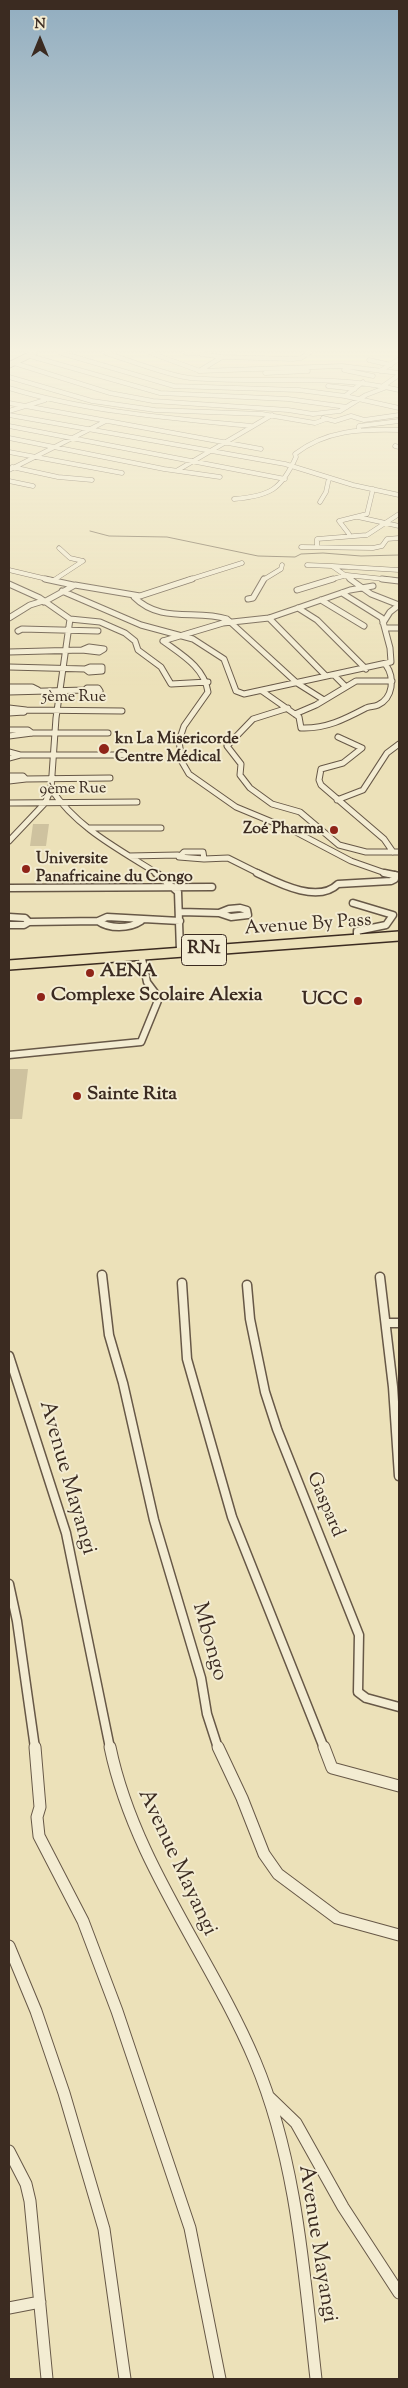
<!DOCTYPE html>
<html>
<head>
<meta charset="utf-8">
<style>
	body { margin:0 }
	#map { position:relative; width:408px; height:2388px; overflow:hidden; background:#ece1b9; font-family:"Sorts Mill Goudy",serif }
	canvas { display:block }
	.frame { position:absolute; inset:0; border:10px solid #3b2b21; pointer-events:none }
	.north { position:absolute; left:15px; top:15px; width:50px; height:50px; -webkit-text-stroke:4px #f3ecd2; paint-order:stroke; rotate:0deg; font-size:14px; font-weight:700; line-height:20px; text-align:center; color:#3b2b21 }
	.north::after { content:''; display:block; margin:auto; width:18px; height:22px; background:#3b2b21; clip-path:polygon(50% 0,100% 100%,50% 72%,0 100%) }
</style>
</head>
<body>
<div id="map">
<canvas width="408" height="2388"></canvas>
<div class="frame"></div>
<div class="north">N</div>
</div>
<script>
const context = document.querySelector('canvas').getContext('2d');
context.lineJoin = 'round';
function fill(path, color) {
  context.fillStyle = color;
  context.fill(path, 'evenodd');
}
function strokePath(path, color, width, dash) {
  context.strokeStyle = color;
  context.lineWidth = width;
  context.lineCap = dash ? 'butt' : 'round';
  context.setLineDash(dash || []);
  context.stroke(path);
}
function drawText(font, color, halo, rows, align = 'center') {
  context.font = font + ' "Sorts Mill Goudy",serif';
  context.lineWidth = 4;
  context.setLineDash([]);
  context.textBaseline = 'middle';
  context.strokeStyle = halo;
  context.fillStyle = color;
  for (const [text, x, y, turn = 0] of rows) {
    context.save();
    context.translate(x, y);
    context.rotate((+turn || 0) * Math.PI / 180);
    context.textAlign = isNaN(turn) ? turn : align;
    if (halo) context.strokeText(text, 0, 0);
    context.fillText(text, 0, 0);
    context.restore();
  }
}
fill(new Path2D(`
	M33 824H49L46 846H30Z
	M9 1069H28L22 1119H9Z`), '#cec29f');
strokePath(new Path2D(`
	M90 531 109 536 167 537 258 556 295 557 301 554 323 553 361 556 399 555`), '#81735d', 1);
const minorFar4 = new Path2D(`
	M61 353 174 386 299 390 345 396 399 408
	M106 353C128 360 169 376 190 378 260 384 330 373 399 390
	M151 353 200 371 342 366 399 373
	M186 353H202
	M201 354 222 357 293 359 301 358 309 353
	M30 356 160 393 288 399 347 407
	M369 360 391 365
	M14 363 110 393 153 401 288 410 313 414 340 411 366 395 387 387
	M344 370 373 376
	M199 371 222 357
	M380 371 399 359
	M265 373 308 371
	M9 377 92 401 155 410 262 414 315 423 326 419
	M328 386 355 389
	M383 386 399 375
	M9 388C88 412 169 418 251 426
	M345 396 363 382
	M9 403 261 449
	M9 411 45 400
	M9 415 285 464 353 485 399 495
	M323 418 335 421 351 416 364 420 399 415
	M9 426 285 479
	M359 428V426L399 421
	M9 438 164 469 220 477
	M395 446 399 447
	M9 452 122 473
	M12 467 58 477 92 480
	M9 470 106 421
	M178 470 272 415
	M9 481 33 486
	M234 499C270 496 281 490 296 457L295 454C326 430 361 429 399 430
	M320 502 326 492 329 478
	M358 517 399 526
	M349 534 339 521 367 514 373 489
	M317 546V539L367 535 399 514
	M301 547 373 548 382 546 387 539 399 538
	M59 548 70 558 83 561
	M307 565 332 566 352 580
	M332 566 399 570
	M9 570 51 580
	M54 580 83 561
	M188 580 242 563
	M263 580 281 569 282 565
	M329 580 347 575 393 580`);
const minorFar3 = new Path2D(`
	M45 579 73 585
	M350 579 371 594 399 605
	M382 579 399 581
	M9 584 40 598 70 619 56 718 51 789 45 803 9 841
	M297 590 333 579
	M62 591 141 625 193 639 224 659 236 691 244 694 391 662 390 648 382 618 342 593
	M134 597C161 624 196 609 227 619L297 683 324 700
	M248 599 253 598 264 579
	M321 600 364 626
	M44 602 75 585 140 596 192 579
	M298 608 317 620 366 669
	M9 618 30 605 43 601
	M269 618 326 676
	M70 619 100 622 125 633 135 641 138 650 161 667 171 684 208 682
	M383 623 390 612 399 605
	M385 628H399
	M18 631 22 629 98 631
	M163 641C182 655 204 667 208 692L184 726 179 741 182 762 189 774 236 807 294 831 351 861 388 874
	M163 641 223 623 269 618 350 590 373 586
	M89 647 104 649 99 652 82 650Z
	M9 652 82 650
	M9 667 85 669
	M90 667H102V671L89 672 85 669Z
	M334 675 345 686
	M9 687H32L38 690
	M87 688H98L100 691 88 692 85 690Z
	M262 691 299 717 301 728C326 729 345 719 366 708 370 706 374 707 378 705 393 698 395 678 386 665
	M9 692 85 690
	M9 708 26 710 24 712
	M288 708 253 719 227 746 241 764 240 775 250 788 272 804 300 812 339 845 366 852H399
	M26 710 122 711
	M9 713 24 712
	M295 714 316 705 356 681H392
	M9 730H28L32 733
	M9 736 32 733H108
	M338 737 362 748 343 763 321 769 319 780 321 785 384 839 393 852
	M9 752 20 755 9 758
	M20 755H126
	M9 776H23L26 779 9 781
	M26 779 110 778
	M51 789C78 829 119 849 158 874
	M337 800 363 790 387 753 399 744
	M9 803 137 802
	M88 828H161
	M184 852H203L204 859 179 857Z
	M129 856 178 855
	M204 859 228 858 260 874`);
const minorFar2 = new Path2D(`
	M156 873 178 892 180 951
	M257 873C278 883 318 904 338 884L391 881 395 879V875
	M384 873 399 876
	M9 888 212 887
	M353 903 393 915 386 925 357 931V939
	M240 908 247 910 248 915 231 917 219 913 229 909Z
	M180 912 219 913
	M9 917 25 918 29 922
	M141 921C129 929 109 929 98 921L107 917 180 921
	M9 925H24L29 922 98 921
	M9 1055 141 1042 159 998 147 982 141 954`);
const minorFar1 = new Path2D(`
	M102 1275 109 1335 123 1383 154 1520 201 1678 207 1714 218 1748
	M380 1277 393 1387 399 1476
	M182 1283 187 1359 232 1517 324 1748
	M247 1285 250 1319 265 1392 277 1429 359 1635 358 1692 366 1698 399 1707
	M386 1323H399
	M9 1356 66 1533 110 1748
	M9 1584 17 1621 35 1748`);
const minor = new Path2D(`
	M35 1747 40 1807 37 1817 39 1836 83 1921 117 2011 190 2228 220 2379
	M110 1747C134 1862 210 1955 255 2061 297 2161 304 2273 316 2379
	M218 1747 242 1798 264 1854 278 1874 337 1918 399 1935
	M324 1747 332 1768 399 1786
	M9 1946 36 2011 64 2093 104 2229 125 2379
	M268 2096 296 2123 343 2207 399 2293
	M9 2151 26 2184 30 2201 47 2379
	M9 2308 40 2302`);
const highwayFar1 = new Path2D(`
	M9 365 34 353`);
const highway = new Path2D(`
	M9 965 399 936`);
strokePath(minorFar4, '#675847', 5);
strokePath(minorFar3, '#675847', 7);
strokePath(minorFar2, '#675847', 9);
strokePath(minorFar1, '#675847', 11);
strokePath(minor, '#675847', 13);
strokePath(highwayFar1, '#3b2b21', 7);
strokePath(highway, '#3b2b21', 12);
strokePath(minorFar4, '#f3ecd2', 4);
strokePath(minorFar3, '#f3ecd2', 5);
strokePath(minorFar2, '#f3ecd2', 6);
strokePath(minorFar1, '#f3ecd2', 8);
strokePath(minor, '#f3ecd2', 11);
strokePath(highwayFar1, '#ece1b9', 5.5);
strokePath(highway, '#ece1b9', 9);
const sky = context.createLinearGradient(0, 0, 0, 688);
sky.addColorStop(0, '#91adc0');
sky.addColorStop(0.51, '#f6f2e0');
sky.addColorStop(1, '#f6f2e000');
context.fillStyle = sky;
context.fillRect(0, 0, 408, 688);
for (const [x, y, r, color] of [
	[104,749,6,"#8f2418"],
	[334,830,5,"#8f2418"],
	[26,869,5,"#8f2418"],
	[90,973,5,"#8f2418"],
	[41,997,5,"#8f2418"],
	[358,1001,5,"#8f2418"],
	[77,1096,5,"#8f2418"]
]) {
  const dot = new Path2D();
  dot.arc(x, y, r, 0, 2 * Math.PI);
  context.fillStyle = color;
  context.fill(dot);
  strokePath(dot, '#f3ecd2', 2);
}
drawText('16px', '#3b2b21', '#f3ecd2', [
	["5ème Rue",74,698],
	["9ème Rue",73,790,-1]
]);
drawText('bold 16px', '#3b2b21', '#f3ecd2', [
	["kn La Misericorde",115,740],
	["Centre Médical",115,758],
	["Zoé Pharma",324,830,"right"],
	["Universite",36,860],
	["Panafricaine du Congo",36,878]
], 'left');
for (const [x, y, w] of [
	[204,950,45]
]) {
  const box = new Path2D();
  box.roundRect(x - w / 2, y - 15.5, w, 31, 4);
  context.fillStyle = '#f3ecd2';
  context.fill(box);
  strokePath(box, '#3b2b21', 1);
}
drawText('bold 18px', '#3b2b21', null, [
	["RN1",204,950]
]);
drawText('19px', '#3b2b21', '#f3ecd2', [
	["Avenue By Pass",308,926,-4],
	["Gaspard",324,1505,67]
]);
drawText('bold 19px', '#3b2b21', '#f3ecd2', [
	["AENA",100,973],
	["Complexe Scolaire Alexia",51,997],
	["UCC",348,1001,"right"],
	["Sainte Rita",87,1096]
], 'left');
drawText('22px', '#3b2b21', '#f3ecd2', [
	["Avenue Mayangi",66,1478,74],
	["Mbongo",208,1642,74],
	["Avenue Mayangi",176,1863,65],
	["Avenue Mayangi",316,2244,81]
]);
</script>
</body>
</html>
